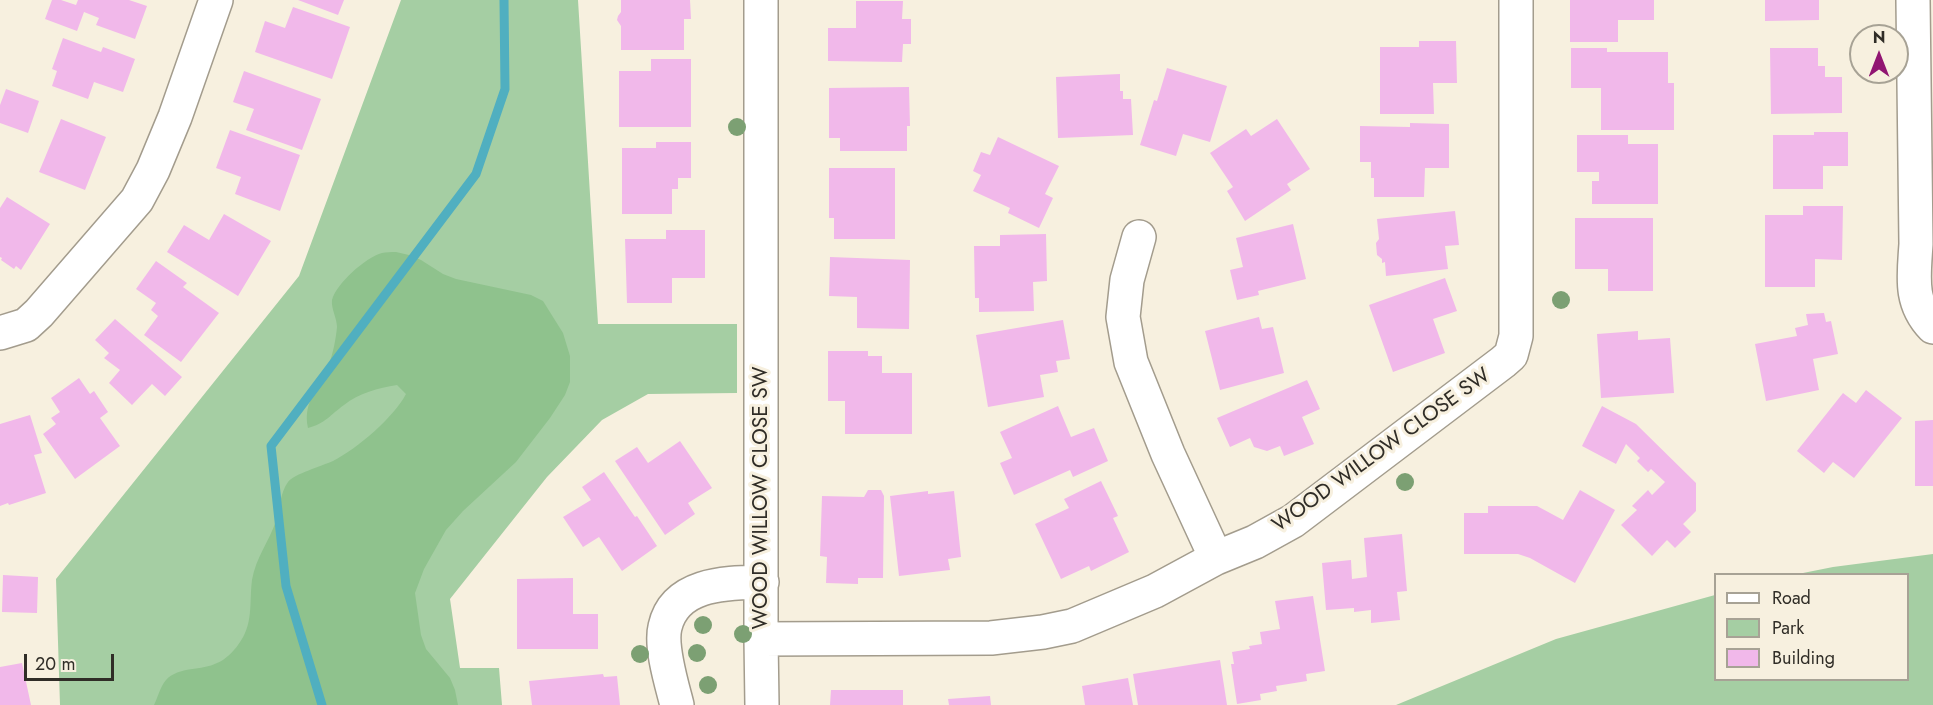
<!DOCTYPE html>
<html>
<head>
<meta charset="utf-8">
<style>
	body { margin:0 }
	#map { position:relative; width:1933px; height:705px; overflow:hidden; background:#f7f0df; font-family:Jost,sans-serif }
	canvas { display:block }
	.legend { position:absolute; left:1714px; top:573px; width:195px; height:108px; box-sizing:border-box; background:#f7f0df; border:2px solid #a7a295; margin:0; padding:8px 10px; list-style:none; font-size:18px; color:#302d27 }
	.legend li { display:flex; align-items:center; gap:12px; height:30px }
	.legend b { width:30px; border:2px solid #a7a295 }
	.north { position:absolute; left:1849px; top:24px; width:60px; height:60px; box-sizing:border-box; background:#f7f0df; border:2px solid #a7a295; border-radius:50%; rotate:0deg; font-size:16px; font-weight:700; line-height:24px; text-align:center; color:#302d27 }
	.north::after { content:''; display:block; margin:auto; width:21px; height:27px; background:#911572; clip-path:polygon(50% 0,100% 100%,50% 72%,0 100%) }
	.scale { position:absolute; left:24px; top:654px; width:90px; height:27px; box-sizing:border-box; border:3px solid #302d27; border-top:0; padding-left:8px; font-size:18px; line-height:21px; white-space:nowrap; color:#302d27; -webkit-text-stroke:4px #f7f0df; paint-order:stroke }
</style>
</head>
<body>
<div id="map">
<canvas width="1933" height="705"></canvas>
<ul class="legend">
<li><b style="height:8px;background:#fff"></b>Road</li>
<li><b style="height:16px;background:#a5cea3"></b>Park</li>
<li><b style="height:16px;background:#f1b8ea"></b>Building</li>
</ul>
<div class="north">N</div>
<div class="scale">20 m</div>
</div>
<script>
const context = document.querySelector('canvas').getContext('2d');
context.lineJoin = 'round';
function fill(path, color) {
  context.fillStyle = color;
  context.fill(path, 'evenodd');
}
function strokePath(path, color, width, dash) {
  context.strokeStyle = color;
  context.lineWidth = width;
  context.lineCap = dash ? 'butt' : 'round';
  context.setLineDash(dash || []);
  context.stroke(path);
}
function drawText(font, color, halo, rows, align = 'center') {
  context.font = font + ' Jost,sans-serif';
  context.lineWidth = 6;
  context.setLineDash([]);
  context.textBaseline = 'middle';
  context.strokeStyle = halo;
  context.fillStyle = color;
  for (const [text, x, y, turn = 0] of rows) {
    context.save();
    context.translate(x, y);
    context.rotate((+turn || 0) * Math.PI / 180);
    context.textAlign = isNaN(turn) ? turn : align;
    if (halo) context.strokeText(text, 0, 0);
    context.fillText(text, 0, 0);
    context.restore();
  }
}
fill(new Path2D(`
	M401 0H578L598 324H737V393L648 394 602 420 547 477 450 599 460 668H499L502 705H60L56 579 299 276Z
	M1933 554V705H1396L1556 639 1715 595 1716 680H1908V574H1798L1833 567Z`), '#a5cea3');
fill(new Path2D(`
	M396 252 409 255 421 260 443 274 456 279 531 295 543 301 563 333 570 356V382L565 395 550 418 516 462 463 511 446 530 424 569 415 593 421 635 426 649 450 678 455 690 458 705H154C158 697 160 687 166 680 179 666 202 671 217 663 225 660 233 652 238 645 254 624 249 604 252 580 256 557 269 542 276 521 280 508 280 493 288 482 294 474 322 466 333 461 357 449 394 417 406 394L397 385C378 388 359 393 344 405 330 415 326 423 308 428 302 400 321 387 329 364 333 354 336 338 337 327 337 318 331 309 332 300 336 284 366 257 382 253 386 252 391 252 396 252Z`), '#8fc28d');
strokePath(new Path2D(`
	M322 705 286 586 271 446 476 174 505 89 504 0`), '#50afc0', 9);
fill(new Path2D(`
	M52 0H61L76 5 78 0H129L147 6 135 39 96 25 99 18 84 12 77 31 45 19Z
	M298 0H344L338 15Z
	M621 0H690L691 19H684V50H621V26L617 20 618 16 621 12Z
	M1570 0H1654V20H1618V42H1570Z
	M1765 0H1819V20L1765 21Z
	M856 1H903L902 19H911V44H903L902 62 828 61V28H856Z
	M293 7 350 27 332 79 255 52 265 21 285 28Z
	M63 38 101 52 103 47 135 59 123 92 94 82 88 99 52 86 57 71 52 69Z
	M1419 41H1456L1457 83H1433L1434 114H1380V47H1419Z
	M1571 48H1607V52H1668V83H1674V130H1601V88H1571Z
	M1770 48H1818V66H1825V77H1842V113L1771 114Z
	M651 59H691V127H619V71H651Z
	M1167 68 1227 86 1210 142 1183 134 1176 156 1140 145 1154 100 1157 101Z
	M244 71 321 99 302 150 246 130 254 109 233 102Z
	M1120 74V91H1123V99H1131L1133 135 1058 138 1056 77Z
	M909 87 910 126H907V151H840V138H829V88Z
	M6 89 39 101 28 133 0 123V105Z
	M61 119 106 137 85 190 39 172Z
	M1277 119 1310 169 1287 184 1291 190 1245 221 1227 191 1233 187 1210 153 1246 129 1251 136Z
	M1410 123 1449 124V168H1425L1424 197H1374V178H1371V162H1360V126L1410 127Z
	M230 130 300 155 280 211 235 194 241 177 216 168Z
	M1814 132H1848V166H1823V189H1773V135H1814Z
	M1577 135H1628V144H1658V204H1592V181H1599V172H1577Z
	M998 137 1059 166 1045 194 1053 198 1039 228 1008 213 1010 208 973 191 981 175 973 171 981 152 990 155Z
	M656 142H691V178H678V189H672V214H622V148H656Z
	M829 168H895V239H834V218H829Z
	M7 197 50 224 21 270 16 266 14 269 1 260 2 258 0 257V208Z
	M1803 206H1843L1842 260 1815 259V287H1765V215H1803Z
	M1455 211 1459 245 1445 246 1448 269 1386 276 1385 262 1382 263V259L1377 255 1376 243 1379 239 1377 219Z
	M224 214 271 241 238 296 167 252 184 225 209 240Z
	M1575 218H1653V291H1608V269H1575Z
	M1293 224 1306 279 1258 291 1259 295 1237 300 1230 270 1243 267 1236 238Z
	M666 230H705V278H672V303H627L625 239H666Z
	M1046 234 1047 281 1033 282 1034 311 979 312V298H975L974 246H1000V235Z
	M830 257 910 260 909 329 857 328V297L829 296Z
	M156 261 187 283 183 287 219 313 181 362 144 335 158 316 151 310 156 303 136 289Z
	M1445 278 1457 311 1433 319 1445 353 1393 372 1369 305Z
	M1824 313 1826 322 1831 321 1838 354 1813 359 1819 390 1766 401 1755 344 1797 336 1795 328 1808 325 1806 314Z
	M1259 317 1262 329 1273 327 1284 373 1220 390 1205 331Z
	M115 319 182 377 165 396 152 384 132 405 109 383 120 370 104 358 109 353 95 340Z
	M1063 320 1070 359 1056 361 1058 372 1040 375 1044 397 988 407 976 335Z
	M1638 331V340L1670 338 1674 393 1601 398 1597 334Z
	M828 351H868V356H882V373H912V434H845V401H828Z
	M79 378 90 394 94 391 108 412 100 418 120 446 75 479 43 434 56 424 51 418 60 412 51 398Z
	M1307 380 1320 409 1302 417 1314 444 1284 456 1280 446 1267 451 1254 447 1250 438 1230 447 1217 418Z
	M1866 390 1902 418 1854 478 1833 462 1824 473 1797 451 1843 393 1856 403Z
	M1058 406 1071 437 1094 428 1108 461 1073 477 1070 470 1014 495 1000 463 1012 458 1000 432Z
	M1602 406 1636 424 1696 483V511L1683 524 1691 532 1675 548 1667 540 1652 556 1621 525 1637 510 1632 506 1648 490 1652 495 1665 482 1651 469 1648 472 1637 461 1640 458 1626 444 1616 464 1582 446Z
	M30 415 42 453 34 455 46 493 9 505 8 503 0 506V424Z
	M1933 420V486H1915V421Z
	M680 441 712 488 688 503 695 514 665 535 615 461 637 447 648 463Z
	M604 472 635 517 637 516 657 546 622 571 599 537 583 547 563 517 591 500 582 487Z
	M1101 481 1118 516 1113 518 1129 552 1091 571 1089 566 1061 579 1035 524 1069 508 1064 499Z
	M868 490H881L884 496 883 578H858V584L826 583 827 557 820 556 822 496 864 497Z
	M1580 490 1615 510 1575 583 1530 558 1518 554H1464V513H1488V506H1537L1563 520Z
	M928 491V494L954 491 961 557 948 559 950 570 899 576 890 496Z
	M1402 534 1407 591 1397 592 1400 620 1371 623V610L1354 612V608L1326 610 1322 563 1351 560 1352 579 1367 577 1364 538Z
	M3 575 38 577 37 613 2 612Z
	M573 578V614H598V649H517V579Z
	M1313 596 1325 671 1306 674 1307 681 1276 686 1277 691 1260 694 1261 700 1237 704 1231 664H1234L1232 652 1250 649 1249 646 1262 644 1260 632 1280 629 1275 601Z
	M1220 660 1227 705H1138L1133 674Z
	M22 663 31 705H0V667Z
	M603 674 604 677 617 676 620 705H532L529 681Z
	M1128 678 1133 705H1085L1082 686Z
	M831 690H903V705H830Z
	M990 696 991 705H949L948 699Z`), '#f1b8ea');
const minor = new Path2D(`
	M761 0V639L991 638 1043 632 1072 626 1155 591 1216 558 1255 542 1293 521 1503 362 1511 355 1516 336V0
	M1913 0 1916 244C1914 276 1909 302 1933 327
	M1139 237 1127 280 1123 317 1131 362 1168 454 1216 558
	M0 333 26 325 39 313 137 200 153 170 175 117 216 0
	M761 639 762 705
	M677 705C672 685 660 647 665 627 675 583 726 583 762 582`);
strokePath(minor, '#a39c8d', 36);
strokePath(minor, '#fff', 33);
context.fillStyle = '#7ca073';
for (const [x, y] of [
	[737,127],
	[1561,300],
	[1405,482],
	[703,625],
	[743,634],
	[697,653],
	[640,654],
	[708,685]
]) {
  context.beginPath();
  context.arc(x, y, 9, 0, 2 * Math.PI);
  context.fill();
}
drawText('21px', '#302d27', '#f7f0df', [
	["WOOD WILLOW CLOSE SW",1382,451,-36],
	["WOOD WILLOW CLOSE SW",762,498,-90]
]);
</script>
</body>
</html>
